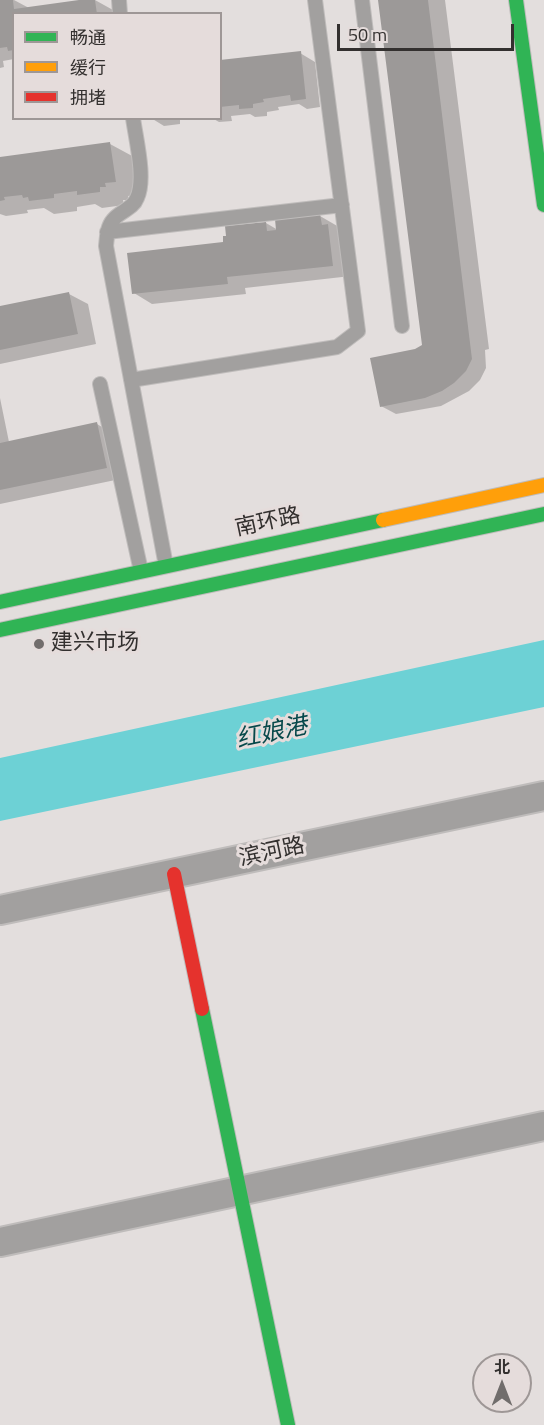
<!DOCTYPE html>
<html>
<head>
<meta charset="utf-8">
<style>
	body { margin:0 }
	#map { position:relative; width:544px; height:1425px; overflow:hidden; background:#e3dedd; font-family:"Titillium Web","Noto Sans SC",sans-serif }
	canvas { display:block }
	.legend { position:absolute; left:12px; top:12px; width:210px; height:108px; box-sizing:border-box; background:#e5dcdb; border:2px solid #9e9796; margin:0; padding:8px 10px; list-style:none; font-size:18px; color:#33302f }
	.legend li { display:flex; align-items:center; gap:12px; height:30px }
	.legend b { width:30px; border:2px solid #9e9796 }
	.north { position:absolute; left:472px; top:1353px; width:60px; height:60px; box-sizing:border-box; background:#e5dcdb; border:2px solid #9e9796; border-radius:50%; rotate:0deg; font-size:16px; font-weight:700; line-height:24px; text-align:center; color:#33302f }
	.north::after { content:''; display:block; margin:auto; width:21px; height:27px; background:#716d6c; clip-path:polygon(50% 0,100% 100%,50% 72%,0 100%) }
	.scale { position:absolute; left:337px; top:24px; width:177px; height:27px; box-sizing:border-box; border:3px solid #33302f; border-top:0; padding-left:8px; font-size:18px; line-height:21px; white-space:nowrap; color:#33302f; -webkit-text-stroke:4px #e5dcdb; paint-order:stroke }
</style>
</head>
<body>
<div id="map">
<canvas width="544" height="1425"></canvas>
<ul class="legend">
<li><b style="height:8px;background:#30b455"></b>畅通</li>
<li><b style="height:8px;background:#ff9f0a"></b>缓行</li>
<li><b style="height:8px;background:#e5322d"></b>拥堵</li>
</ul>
<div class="north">北</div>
<div class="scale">50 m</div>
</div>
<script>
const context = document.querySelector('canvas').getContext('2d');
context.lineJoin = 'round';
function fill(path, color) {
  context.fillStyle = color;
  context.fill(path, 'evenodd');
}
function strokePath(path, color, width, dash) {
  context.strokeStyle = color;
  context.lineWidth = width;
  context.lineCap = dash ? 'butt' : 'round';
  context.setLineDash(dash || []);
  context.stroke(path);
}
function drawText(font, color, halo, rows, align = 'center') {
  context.font = font + ' "Titillium Web","Noto Sans SC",sans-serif';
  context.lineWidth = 6;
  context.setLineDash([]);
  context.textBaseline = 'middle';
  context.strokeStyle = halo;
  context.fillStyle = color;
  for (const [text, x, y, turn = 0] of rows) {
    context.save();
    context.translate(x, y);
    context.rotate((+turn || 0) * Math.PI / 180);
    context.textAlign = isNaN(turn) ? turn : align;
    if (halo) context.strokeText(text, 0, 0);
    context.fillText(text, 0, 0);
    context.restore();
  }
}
fill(new Path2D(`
	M544 640V707L0 821V758Z`), '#6dd1d5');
fill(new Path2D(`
	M0 0H14L29 8 95 0 113 10 114 14H14V59L3 61 4 67 0 68Z
	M380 0H445L489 349 485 350 486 368 480 380 469 391 441 406 396 414 381 406 416 351 423 346Z
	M300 53 315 62 320 107 307 109 299 104 278 107 279 110 267 112V116L255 117 250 114 231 116 232 121 219 122 212 118H220V62Z
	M151 118H180V124L164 126Z
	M110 144 134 157 139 195 128 196 129 200H123L124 205 102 208 95 204 77 207V211L54 214 44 208 27 210 28 213 6 216 0 214V159Z
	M320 216 339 227 351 276 245 288 246 294 152 304 134 293 266 223 278 230Z
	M69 294 88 304 96 344 0 364V308Z
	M0 398 9 442 97 424 115 435 125 478 0 504Z`), '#0003');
fill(new Path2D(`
	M0 0H13L14 9 79 0H95L97 14H14V50L8 51 7 47 0 48Z
	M378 0H428L472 359 466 371 454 383 442 391 425 398 380 407 370 358 415 349 422 345Z
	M301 51 306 99 291 101 290 95 263 99 264 102 253 104V108L239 109V105L220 107V60Z
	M110 142 116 182 105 183 106 187H100V192L77 195V191L54 194V198L29 201 28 197 23 198 22 195 4 197 5 200 0 201V157Z
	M320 214 322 225 328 224 333 266 227 277 228 284 132 294 127 253 223 242V236H226L225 226 266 222 267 231 276 230 275 219Z
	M69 292 78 334 0 350V306Z
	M97 422 107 468 0 490V443Z`), '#9c9998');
const lane = new Path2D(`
	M119 0 120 14
	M362 0 402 326
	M133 118C136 140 146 179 137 198 133 209 120 211 113 220 107 227 107 237 106 246L166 566
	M107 232 342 205
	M131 380 337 347 358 331 315 0
	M100 384 141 571`);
const street = new Path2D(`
	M0 910 544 796
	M0 1242 544 1126`);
const fast = new Path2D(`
	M516 0 544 205
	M0 602 383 520
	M0 630 544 514
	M202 1009 288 1425`);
const slow = new Path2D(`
	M383 520 544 485`);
const jam = new Path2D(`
	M174 874 202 1009`);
strokePath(lane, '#bfbcbb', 16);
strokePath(street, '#bfbcbb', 32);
strokePath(fast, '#bfbcbb', 16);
strokePath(slow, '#bfbcbb', 16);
strokePath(jam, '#bfbcbb', 16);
strokePath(lane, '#a2a09f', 14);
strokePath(street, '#a2a09f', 28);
strokePath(fast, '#30b455', 14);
strokePath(slow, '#ff9f0a', 14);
strokePath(jam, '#e5322d', 14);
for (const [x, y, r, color] of [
	[39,644,6,"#716d6c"]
]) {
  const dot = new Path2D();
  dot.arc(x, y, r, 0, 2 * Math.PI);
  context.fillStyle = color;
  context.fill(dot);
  strokePath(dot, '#e5dcdb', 2);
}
drawText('22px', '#33302f', '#e5dcdb', [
	["南环路",268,523,-12],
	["滨河路",272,853,-12]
]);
drawText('22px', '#33302f', '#e5dcdb', [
	["建兴市场",51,644]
], 'left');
drawText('italic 24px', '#07484a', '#e5dcdb', [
	["红娘港",272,734,-12]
]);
</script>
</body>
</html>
